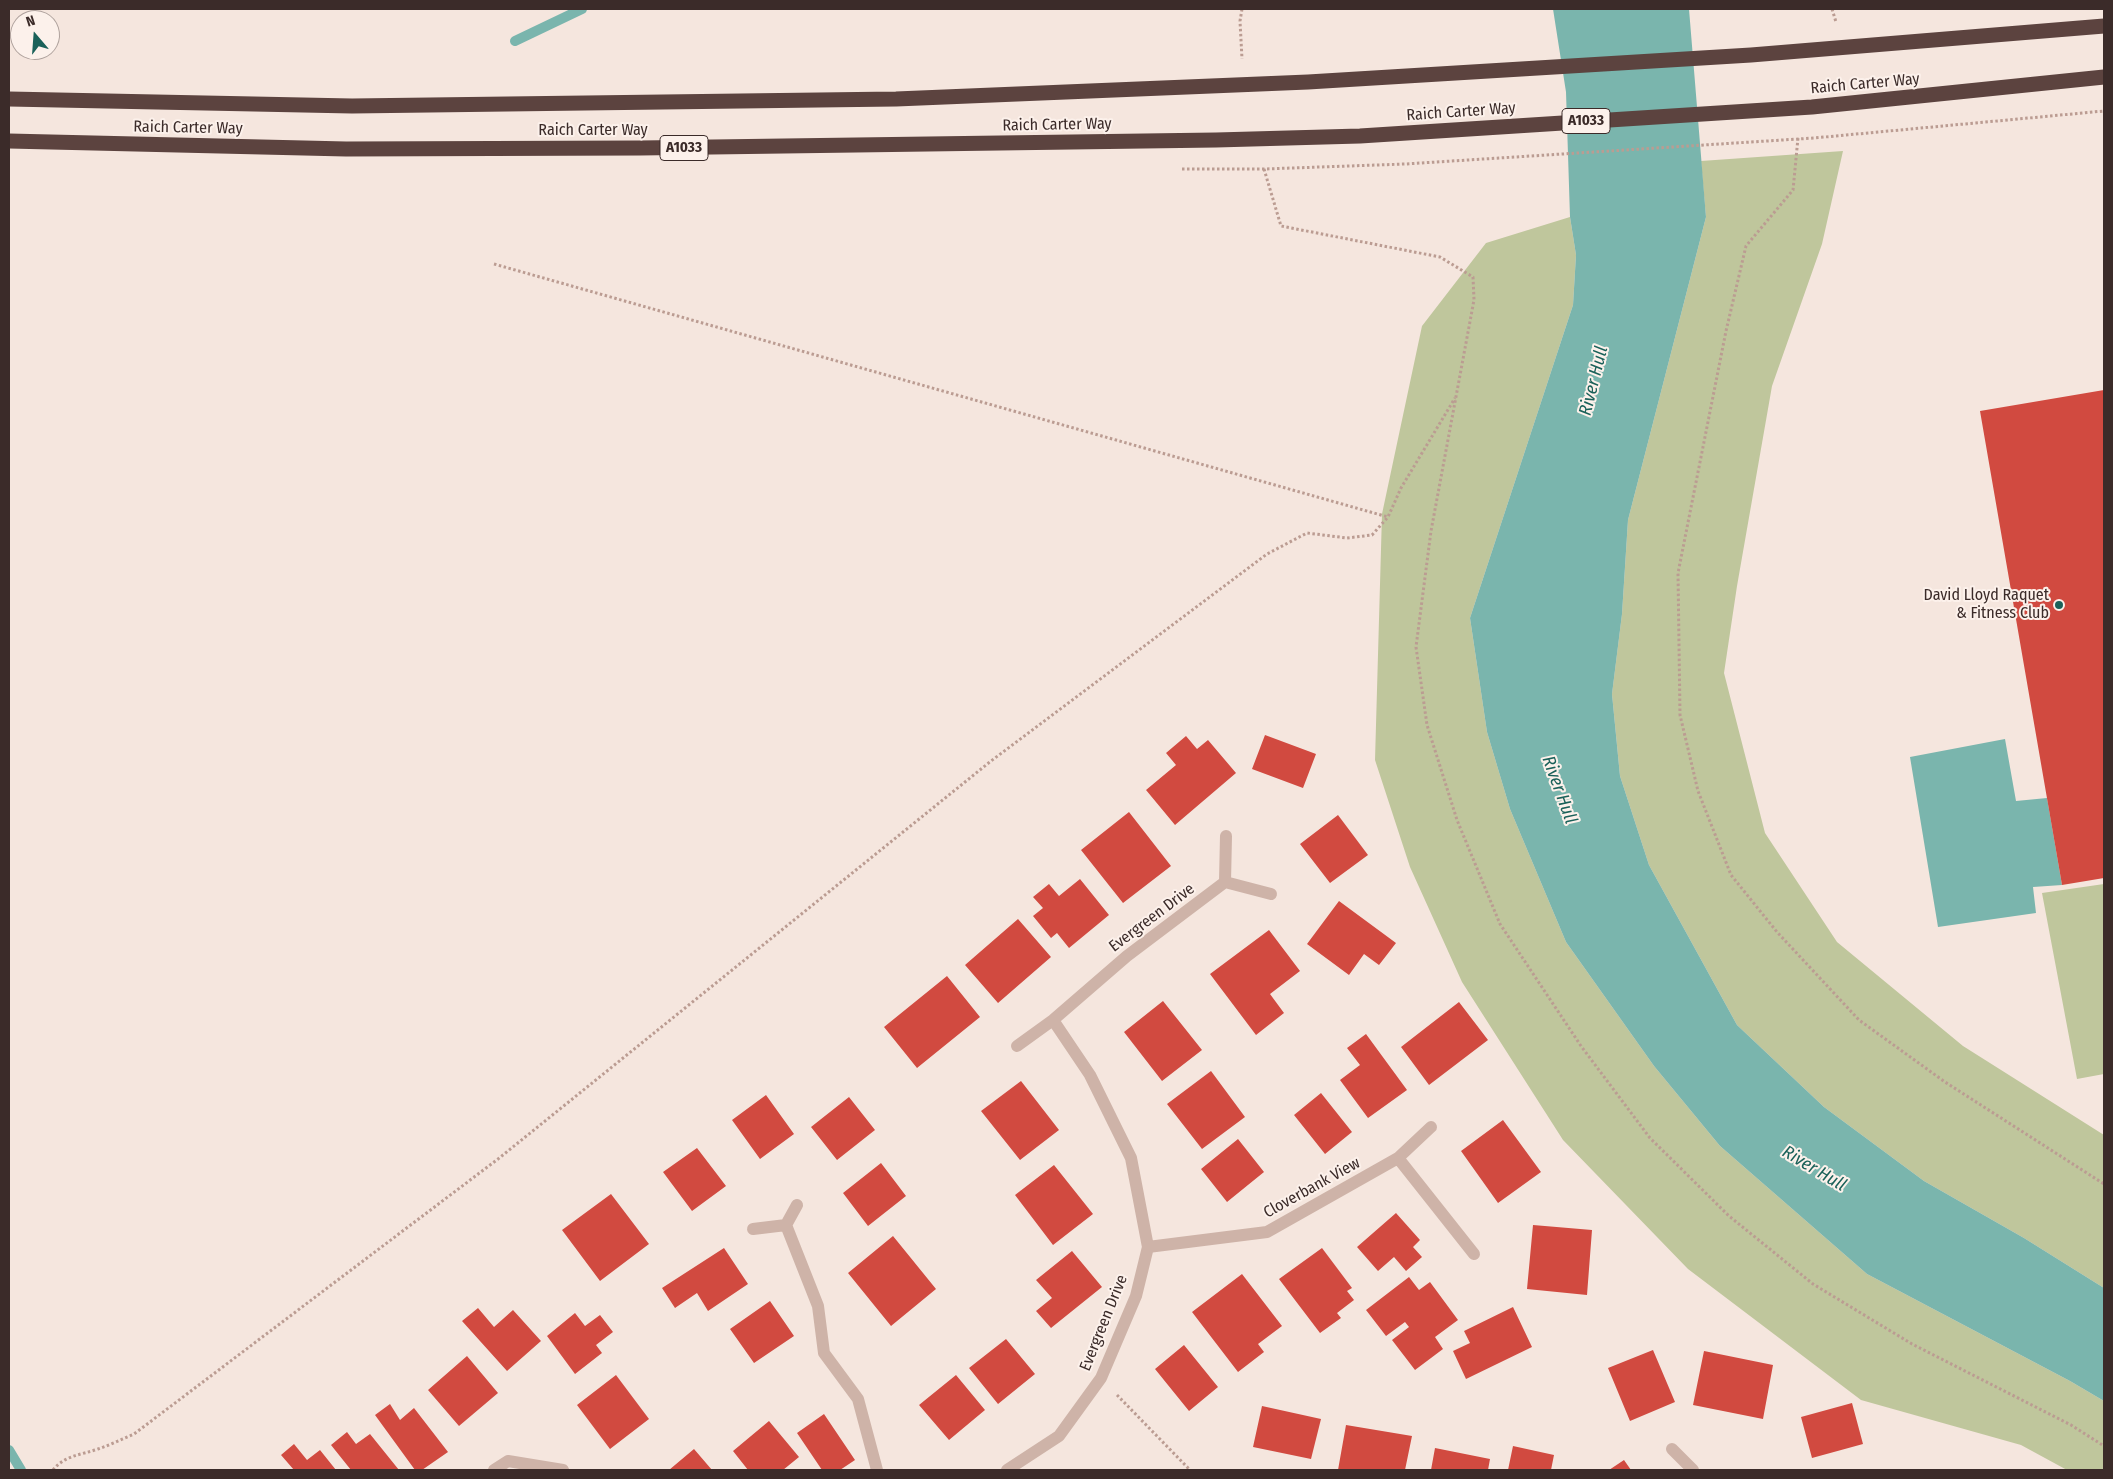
<!DOCTYPE html>
<html>
<head>
<meta charset="utf-8">
<style>
	body { margin:0 }
	#map { position:relative; width:2113px; height:1479px; overflow:hidden; background:#f5e6de; font-family:"Fira Sans Condensed",sans-serif }
	canvas { display:block }
	.frame { position:absolute; inset:0; border:10px solid #3b2b29; pointer-events:none }
	.north { position:absolute; left:10px; top:10px; width:50px; height:50px; box-sizing:border-box; background:#fcf1eb; border:1px solid #afa29d; border-radius:50%; rotate:342deg; font-size:14px; font-weight:700; line-height:20px; text-align:center; color:#3b2b29 }
	.north::after { content:''; display:block; margin:auto; width:18px; height:22px; background:#1a6159; clip-path:polygon(50% 0,100% 100%,50% 72%,0 100%) }
</style>
</head>
<body>
<div id="map">
<canvas width="2113" height="1479"></canvas>
<div class="frame"></div>
<div class="north">N</div>
</div>
<script>
const context = document.querySelector('canvas').getContext('2d');
context.lineJoin = 'round';
function fill(path, color) {
  context.fillStyle = color;
  context.fill(path, 'evenodd');
}
function strokePath(path, color, width, dash) {
  context.strokeStyle = color;
  context.lineWidth = width;
  context.lineCap = dash ? 'butt' : 'round';
  context.setLineDash(dash || []);
  context.stroke(path);
}
function drawText(font, color, halo, rows, align = 'center') {
  context.font = font + ' "Fira Sans Condensed",sans-serif';
  context.lineWidth = 4;
  context.setLineDash([]);
  context.textBaseline = 'middle';
  context.strokeStyle = halo;
  context.fillStyle = color;
  for (const [text, x, y, turn = 0] of rows) {
    context.save();
    context.translate(x, y);
    context.rotate((+turn || 0) * Math.PI / 180);
    context.textAlign = isNaN(turn) ? turn : align;
    if (halo) context.strokeText(text, 0, 0);
    context.fillText(text, 0, 0);
    context.restore();
  }
}
fill(new Path2D(`
	M1843 151 1822 244 1772 386 1737 586 1724 673 1765 833 1837 942 1963 1046 2104 1135V1288L2024 1238 1924 1181 1824 1107 1737 1025 1649 865 1620 776 1612 694 1622 614 1628 520 1706 217 1701 161Z
	M1570 217 1576 255 1573 305 1470 618 1487 732 1510 809 1566 942 1654 1066 1720 1146 1867 1274 2070 1381 2104 1401V1470H2067L2021 1445 1861 1400 1688 1269 1563 1140 1462 982 1410 867 1375 760 1382 514 1422 326 1486 243Z
	M2104 884V1074L2077 1079 2042 893Z`), '#bfc69c');
fill(new Path2D(`
	M1553 9H1689L1706 217 1628 520 1622 614 1612 694 1620 776 1649 865 1737 1025 1824 1107 1924 1181 2024 1238 2104 1288V1401L2070 1381 1867 1274 1720 1146 1654 1066 1566 942 1510 809 1487 732 1470 618 1573 305 1576 255 1570 217 1566 92Z
	M2005 739 2016 801 2047 798 2062 885 2033 887 2036 913 1938 927 1910 757Z`), '#7ab5ad');
strokePath(new Path2D(`
	M515 41 582 9
	M9 1450 21 1470`), '#7ab5ad', 10);
fill(new Path2D(`
	M2104 390V878L2062 885 1980 411Z
	M1265 735 1316 754 1303 788 1252 769Z
	M1186 736 1197 749 1208 740 1236 773 1175 825 1146 790 1176 765 1166 753Z
	M1129 812 1171 866 1123 903 1081 850Z
	M1338 815 1368 855 1330 883 1300 844Z
	M1080 879 1109 915 1069 948 1057 933 1051 938 1033 916 1043 908 1033 897 1049 884 1059 896Z
	M1339 901 1396 943 1379 965 1364 954 1349 975 1307 944Z
	M1018 919 1051 957 998 1003 965 965Z
	M1269 930 1300 971 1270 994 1284 1013 1256 1035 1210 974Z
	M947 976 980 1017 917 1068 884 1027Z
	M1163 1001 1202 1050 1162 1081 1124 1032Z
	M1459 1002 1488 1040 1429 1085 1401 1047Z
	M1366 1034 1407 1090 1368 1118 1340 1080 1360 1065 1347 1048Z
	M1211 1071 1245 1117 1202 1149 1167 1104Z
	M1021 1081 1059 1130 1020 1160 981 1111Z
	M1321 1093 1352 1132 1325 1154 1294 1115Z
	M766 1095 794 1134 760 1159 732 1120Z
	M849 1097 875 1130 837 1160 811 1127Z
	M1503 1120 1541 1172 1498 1203 1461 1151Z
	M1238 1139 1264 1172 1227 1202 1201 1169Z
	M697 1148 726 1186 692 1211 663 1172Z
	M881 1163 906 1196 868 1226 843 1193Z
	M1054 1165 1093 1214 1053 1245 1015 1195Z
	M611 1194 649 1244 600 1281 562 1230Z
	M1396 1213 1420 1240 1413 1247 1422 1257 1406 1271 1394 1257 1378 1271 1357 1247Z
	M1533 1225 1592 1230 1587 1295 1527 1289Z
	M893 1236 936 1289 891 1326 848 1273Z
	M724 1248 748 1284 708 1311 697 1293 675 1308 662 1288Z
	M1322 1248 1352 1288 1347 1291 1354 1300 1337 1313 1341 1318 1320 1333 1279 1279Z
	M1072 1251 1102 1287 1051 1328 1036 1311 1052 1298 1036 1280Z
	M1242 1274 1282 1326 1258 1344 1264 1352 1238 1372 1192 1312Z
	M1409 1277 1419 1290 1430 1282 1458 1320 1435 1337 1443 1349 1415 1370 1392 1340 1409 1327 1405 1322 1386 1336 1366 1310Z
	M770 1301 794 1336 754 1363 730 1329Z
	M1513 1307 1532 1347 1466 1379 1453 1351 1470 1343 1464 1331Z
	M478 1308 494 1327 513 1310 541 1341 507 1371 462 1321Z
	M575 1313 585 1326 600 1315 613 1332 596 1345 602 1353 575 1374 547 1336Z
	M1006 1339 1035 1374 998 1404 969 1368Z
	M1184 1345 1218 1387 1189 1411 1155 1369Z
	M1653 1350 1675 1402 1630 1421 1608 1368Z
	M1704 1351 1773 1365 1763 1419 1693 1405Z
	M467 1356 498 1393 459 1426 428 1390Z
	M616 1375 649 1419 610 1449 577 1405Z
	M956 1375 985 1410 949 1440 919 1405Z
	M1852 1403 1863 1444 1812 1458 1801 1417Z
	M390 1404 400 1420 414 1408 448 1452 422 1470H415L375 1415Z
	M1262 1406 1321 1419 1311 1459 1253 1447Z
	M824 1414 855 1460 840 1470H822L797 1433Z
	M769 1421 799 1457 783 1470H748L733 1451Z
	M1346 1425 1412 1436 1405 1470H1338Z
	M347 1432 356 1444 370 1434 399 1470H351L331 1445Z
	M294 1444 307 1460 320 1450 336 1470H294L281 1455Z
	M1513 1446 1554 1455 1551 1470H1508Z
	M1435 1448 1490 1459 1488 1470H1431Z
	M694 1449 712 1470H669Z
	M1624 1460 1631 1470H1609Z`), '#d14a40');
strokePath(new Path2D(`
	M1242 9 1240 21 1242 59
	M1832 9 1836 22
	M1798 138 1793 190 1746 246 1726 331 1678 573 1680 715 1698 791 1731 875 1777 932 1859 1020 1945 1082 2104 1184
	M1182 169H1264L1405 164 1814 138 2104 111
	M1264 169 1281 226 1440 257 1473 277 1474 300 1431 531 1416 647 1427 725 1457 820 1500 924 1581 1046 1650 1138 1729 1216 1813 1284 1912 1344 2071 1425 2104 1446
	M494 264 1388 517
	M1117 1395 1190 1470
	M53 1470C65 1455 81 1455 98 1449 110 1445 122 1439 134 1434L498 1159 991 761 1267 554 1307 533 1347 538 1372 535 1388 517 1401 488 1455 398`), '#bb9c92', 3, [2.5, 2.5]);
strokePath(new Path2D(`
	M1226 836 1225 882 1271 894
	M1017 1046 1053 1020 1127 956 1225 882
	M1398 1158 1474 1254
	M786 1225 818 1306 824 1353 858 1399 877 1470
	M753 1229 786 1225 797 1205
	M1148 1247 1267 1232 1398 1158 1431 1127
	M1672 1449 1693 1470
	M494 1470 508 1461 563 1470
	M1007 1470 1059 1436 1101 1378 1136 1296 1148 1247 1131 1158 1090 1075 1053 1020`), '#ceb3a8', 12);
strokePath(new Path2D(`
	M9 99 352 106 896 99 1308 82 1751 55 2104 26
	M9 141 346 149 640 148 1216 140 1360 136 1812 107 2104 77`), '#5c433f', 15);
for (const [x, y, r, color] of [
	[2059,605,5,"#1a6159"]
]) {
  const dot = new Path2D();
  dot.arc(x, y, r, 0, 2 * Math.PI);
  context.fillStyle = color;
  context.fill(dot);
  strokePath(dot, '#fcf1eb', 2);
}
for (const [x, y, w] of [
	[1586,121,48],
	[684,148,48]
]) {
  const box = new Path2D();
  box.roundRect(x - w / 2, y - 12.5, w, 25, 4);
  context.fillStyle = '#fcf1eb';
  context.fill(box);
  strokePath(box, '#3b2b29', 1);
}
drawText('bold 15px', '#3b2b29', null, [
	["A1033",1586,121],
	["A1033",684,148]
]);
drawText('16px', '#3b2b29', '#fcf1eb', [
	["Raich Carter Way",1865,84,-5],
	["Raich Carter Way",1461,112,-4],
	["Raich Carter Way",1057,125,-1],
	["Raich Carter Way",188,128,1],
	["Raich Carter Way",593,131],
	["Evergreen Drive",1152,918,-37],
	["Cloverbank View",1312,1188,-29],
	["Evergreen Drive",1104,1323,-68]
]);
drawText('16px', '#3b2b29', '#fcf1eb', [
	["David Lloyd Raquet",2049,596],
	["& Fitness Club",2049,614]
], 'right');
drawText('italic 18px', '#1a6159', '#fcf1eb', [
	["River Hull",1594,381,-76],
	["River Hull",1559,790,70],
	["River Hull",1814,1169,31]
]);
</script>
</body>
</html>
